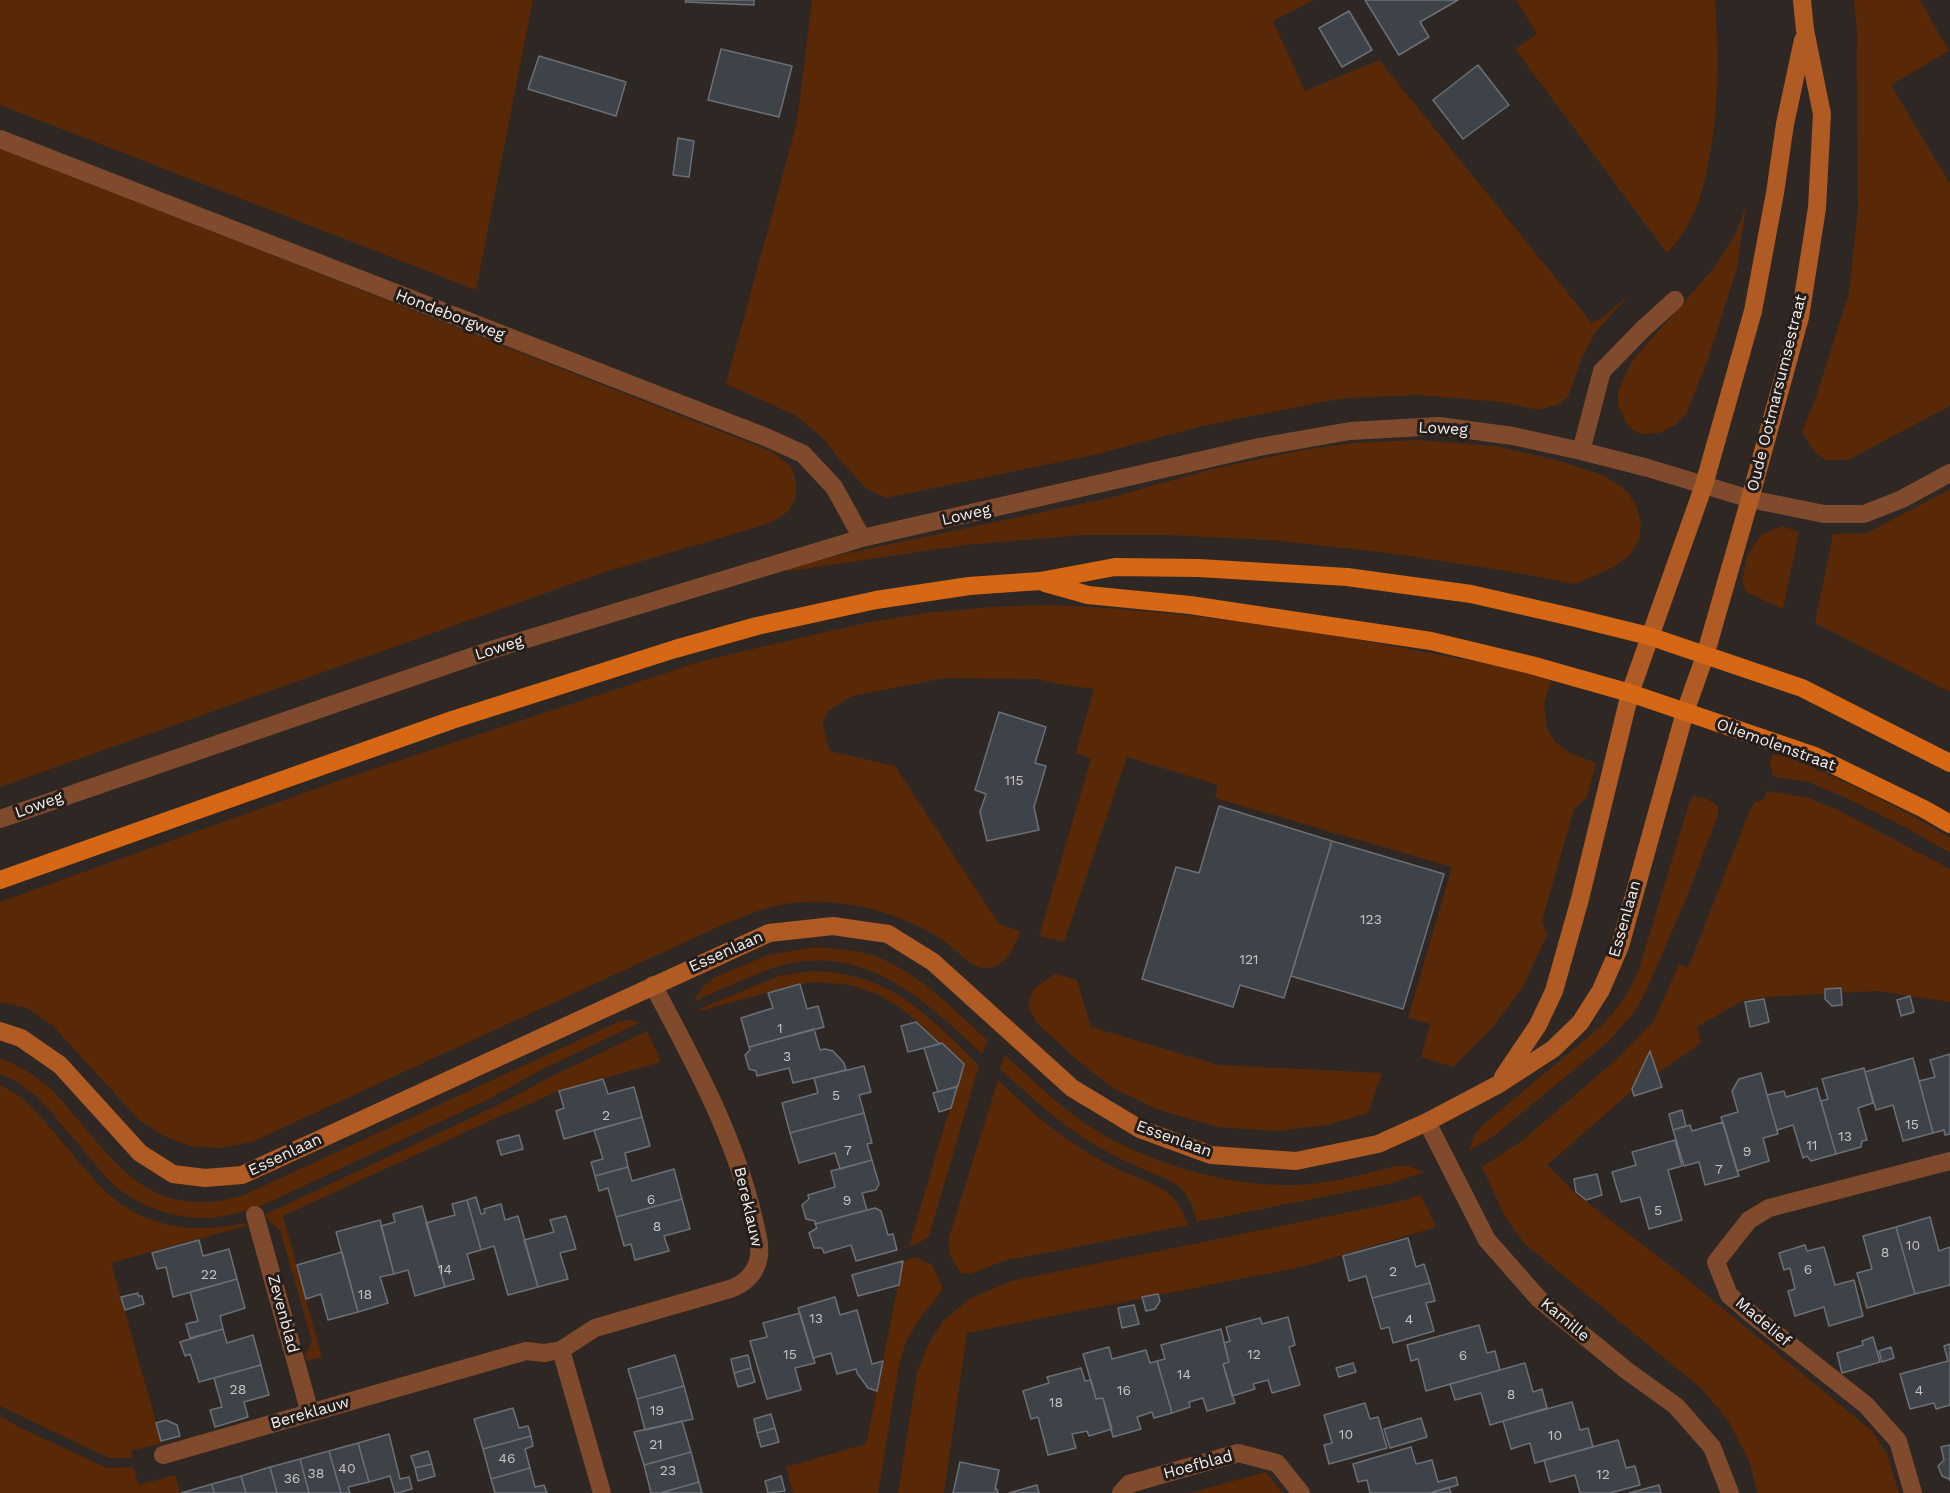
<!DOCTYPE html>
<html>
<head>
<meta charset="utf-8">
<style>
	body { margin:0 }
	canvas { display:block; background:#2e2723 }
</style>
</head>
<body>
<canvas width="1950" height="1493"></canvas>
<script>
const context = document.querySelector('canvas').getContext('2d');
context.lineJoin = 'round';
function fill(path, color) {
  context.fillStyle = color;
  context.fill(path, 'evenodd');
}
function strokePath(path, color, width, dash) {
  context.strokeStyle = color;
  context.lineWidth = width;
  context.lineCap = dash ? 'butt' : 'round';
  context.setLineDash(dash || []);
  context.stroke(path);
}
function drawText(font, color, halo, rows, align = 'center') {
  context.font = font + ' "Work Sans",sans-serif';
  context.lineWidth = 6;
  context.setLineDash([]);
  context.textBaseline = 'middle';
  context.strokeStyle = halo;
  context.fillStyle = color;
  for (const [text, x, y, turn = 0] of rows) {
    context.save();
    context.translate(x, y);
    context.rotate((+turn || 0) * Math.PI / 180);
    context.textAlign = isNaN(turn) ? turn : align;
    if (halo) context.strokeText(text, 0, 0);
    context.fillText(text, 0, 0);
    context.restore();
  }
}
fill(new Path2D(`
	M0 0H533L476 290 0 105Z
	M812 0H1314L1273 21 1305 91 1379 60 1592 323 1602 318 1630 294 1594 334 1582 358 1568 397 1560 404 1539 410 1501 402 1417 395 1350 398 1322 402 1202 426 1098 454 886 498 867 489 843 464 823 438 795 415 726 384 797 122Z
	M1516 0H1715C1719 57 1719 115 1707 171 1703 186 1700 201 1693 215 1687 229 1677 242 1667 253L1515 49 1537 34Z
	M1854 0H1920L1949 51 1891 85 1950 184V406L1848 460H1827L1815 453 1802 432 1816 397 1849 293 1858 210 1857 30Z
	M0 148 773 452C779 457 787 462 791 468 795 475 796 480 796 487 798 508 782 518 764 525L605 572 0 787Z
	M1746 206 1737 268 1708 359 1686 414 1677 424 1659 433 1640 434 1628 426 1618 405V393L1624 377 1633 360 1714 268 1735 235Z
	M1417 440 1495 446 1552 459 1603 475 1627 491 1636 506 1641 524 1639 540 1630 555 1614 567 1575 584 1507 571 1382 552 1270 540 1167 535H1083L965 545 790 571 768 570 1109 498 1213 469 1303 450 1354 443Z
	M1950 489V692L1815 623 1833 534 1867 533Z
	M1782 526 1799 532 1783 609 1746 592 1742 582 1747 556 1761 535Z
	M1047 605C1180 610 1314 630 1445 656 1475 662 1525 667 1551 681L1544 704 1547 728 1555 742 1570 753 1596 763 1587 797 1574 809 1542 921 1547 935 1522 988 1494 1026 1453 1067 1421 1057 1430 1024 1408 1018 1452 867 1215 798 1218 785 1127 757 1064 942 1039 936 1091 759 1076 753 1094 689 1057 684 1038 679 945 678 852 696 828 711 822 724 830 751 895 766 999 924 1020 931C1015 946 1007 965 989 968 971 971 957 949 943 940 896 911 841 896 785 904 762 908 741 918 720 926L252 1142 220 1148 190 1146 164 1136 140 1121 53 1026 27 1008 0 1002V902L343 779 702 661 864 623 926 613 991 607Z
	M1773 754C1792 757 1808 765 1825 773 1868 792 1910 813 1950 838V853L1903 826 1844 797 1808 782 1771 776 1773 769 1769 766Z
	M1767 791 1806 797 1838 810 1950 869V1002L1878 991 1766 997 1742 1001 1697 1027 1701 1043 1632 1091 1547 1165 1575 1193 1687 1279 1872 1431 1887 1454 1899 1493H1758L1749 1461 1728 1420 1702 1389 1525 1244 1506 1218 1482 1167 1523 1140 1619 1057 1654 1021 1679 964 1688 968 1750 810 1755 802 1763 800Z
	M1693 796 1707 799 1718 806V815L1688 894 1647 989 1635 1011 1609 1041 1495 1135 1469 1151 1474 1135 1483 1125 1600 1027C1618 1009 1629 993 1639 969L1689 804Z
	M816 947C837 949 861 950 880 958 922 976 954 1010 987 1040L983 1054C932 1008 880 954 805 961 771 964 726 988 693 1002L703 987 713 978 768 955Z
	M813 971C891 973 926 1014 979 1065L929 1236 919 1243 909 1246 963 1064 902 1009 880 995 851 985 818 982 799 984 700 1011 699 1009 779 976Z
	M1055 974 1077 980 1091 1027 1219 1065 1382 1073 1368 1113 1327 1125 1278 1131 1218 1127 1156 1109 1113 1088 1075 1058 1036 1022 1030 1009 1029 1001 1033 989Z
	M631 1020 641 1022 539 1071 489 1099 263 1205C250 1209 237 1214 224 1216 185 1223 138 1209 110 1181 93 1163 78 1143 62 1125 44 1103 27 1084 0 1074V1058C19 1065 36 1076 51 1089 59 1096 65 1105 72 1113 114 1161 145 1210 218 1201 226 1200 236 1197 244 1195L618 1022Z
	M647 1031 661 1062 559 1091 485 1123 283 1216 322 1357 307 1361 305 1356 312 1341 280 1230 268 1220 266 1214 437 1134 508 1100 550 1077Z
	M1005 1055C1032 1080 1058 1105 1089 1126 1151 1166 1245 1193 1319 1183 1345 1179 1370 1173 1395 1166H1408L1425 1172 1388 1184 1197 1222C1194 1209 1189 1195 1178 1186 1164 1176 1147 1172 1132 1164 1116 1157 1101 1149 1087 1140 1055 1120 1028 1094 1000 1069Z
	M998 1080C1022 1103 1047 1127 1076 1145 1089 1154 1105 1163 1120 1170 1153 1186 1175 1185 1188 1225L1004 1261 972 1273 963 1274C953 1265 947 1251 949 1238Z
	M0 1085C24 1095 38 1114 55 1133 70 1151 84 1169 100 1186 139 1227 191 1235 245 1223L246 1226 111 1263 162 1443 131 1451 133 1458H109L0 1406Z
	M1421 1195 1436 1227 1306 1266 967 1333 944 1493H898L917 1373 929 1343 943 1321 969 1299 1011 1281 1394 1203Z
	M916 1257 932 1265 942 1286 941 1292 920 1318 906 1342 899 1365 878 1493H793L786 1467 866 1444 903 1261Z
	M0 1416 23 1429 107 1468 133 1467 139 1485 175 1475 180 1493H0Z
	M1266 1472 1283 1493H1190Z`), '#582807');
const building = new Path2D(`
	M686 0H754V5L685 2Z
	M1365 0H1458L1420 22 1429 37 1399 55Z
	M1349 11 1372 50 1342 67 1319 28Z
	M721 49 792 66 779 117 708 100Z
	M539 56 626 82 616 116 528 89Z
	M1478 65 1509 105 1463 139 1433 100Z
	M678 138 694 141 689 177 673 175Z
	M999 712 1046 727 1035 763 1046 766 1034 807 1039 830 987 841 980 812 986 794 975 790Z
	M1219 806 1332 841 1284 998 1240 985 1233 1007 1142 979 1176 867 1199 873Z
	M1332 841 1444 874 1403 1009 1291 976Z
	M800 984 807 1009 818 1006 824 1027 749 1047 741 1018 773 1008 768 993Z
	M1841 988 1842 1005 1832 1006 1825 999V989Z
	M1910 996 1914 1012 1901 1016 1897 1000Z
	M1764 999 1769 1022 1750 1027 1745 1002Z
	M916 1022 940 1044 908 1052 901 1026Z
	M814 1029 820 1050 825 1049 833 1051 844 1063 846 1070 793 1083 789 1068 757 1076 756 1071 749 1069 745 1055 750 1050 749 1047Z
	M942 1043 964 1064 958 1086 938 1092 924 1048Z
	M1650 1051 1662 1087 1634 1096 1632 1089Z
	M1950 1054V1134L1945 1135 1944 1130 1933 1133 1919 1081 1935 1077 1930 1060Z
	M1913 1058 1933 1133 1903 1141 1893 1105 1876 1110 1865 1072Z
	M864 1066 871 1092 859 1095 864 1113 790 1133 782 1103 818 1093 814 1078Z
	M1864 1068 1873 1103 1858 1108 1867 1140 1862 1141 1861 1147 1836 1154 1821 1101 1828 1099 1822 1079Z
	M1761 1073 1778 1134 1763 1138 1769 1161 1737 1171 1721 1117 1738 1112 1732 1091 1739 1079Z
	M603 1079 608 1094 634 1087 642 1117 564 1139 556 1111 564 1108 559 1091Z
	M957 1087 951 1108 939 1112 933 1093Z
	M1817 1088 1836 1154 1811 1161 1807 1156 1803 1158 1793 1125 1777 1130 1767 1095 1784 1091 1786 1097Z
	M1682 1110 1686 1126 1673 1130 1669 1114Z
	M864 1113 872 1143 867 1144 872 1160 840 1169 835 1153 799 1163 790 1133Z
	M642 1117 650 1146 625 1153 628 1167 595 1176 591 1162 603 1159 594 1130Z
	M1723 1122 1739 1176 1705 1185 1699 1162 1684 1166 1673 1130 1690 1125 1692 1131Z
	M519 1135 523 1149 501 1155 497 1141Z
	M1675 1140 1682 1166 1668 1170 1682 1220 1649 1229 1640 1197 1621 1202 1612 1172 1636 1165 1632 1152Z
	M872 1160 879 1184 876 1190 862 1193 867 1210 815 1224V1221L806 1219 802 1205 809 1199 808 1195 835 1187 831 1171Z
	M628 1167 632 1181 674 1169 682 1199 616 1217 608 1188 599 1191 595 1176Z
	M1597 1174 1602 1195 1586 1200 1576 1192 1574 1179Z
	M476 1197 481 1214 485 1213 484 1209 501 1204 505 1220 518 1216 538 1287 508 1295 494 1246 481 1250 467 1200Z
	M682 1199 690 1229 664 1236 669 1251 635 1260 631 1244 624 1246 616 1217Z
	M467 1200 481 1250 467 1254 474 1279 445 1287 426 1223 455 1215 452 1204Z
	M422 1206 445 1287 415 1296 408 1270 394 1274 381 1226 395 1222 393 1214Z
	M875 1208 881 1211 888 1235 893 1234 897 1250 856 1261 851 1245 824 1253 822 1248H814L809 1233 817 1228 815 1224Z
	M566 1216 576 1249 560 1253 568 1279 538 1287 524 1240 554 1232 550 1220Z
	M1930 1217 1939 1251 1950 1247V1285L1915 1294 1896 1227Z
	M380 1220 394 1274 380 1277 388 1303 358 1312 336 1232Z
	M1896 1227 1915 1294 1867 1308 1857 1273 1872 1269 1863 1236Z
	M1408 1238 1416 1267 1424 1264 1430 1283 1372 1298 1366 1276 1349 1281 1343 1256Z
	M199 1240 203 1256 229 1249 237 1279 173 1297 166 1267 157 1269 152 1253Z
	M1805 1245 1807 1251 1824 1247 1835 1285 1854 1280 1863 1316 1829 1326 1824 1307 1795 1316 1788 1291 1795 1289 1790 1268 1784 1270 1779 1253Z
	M342 1252 358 1312 328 1320 321 1294 306 1299 297 1265Z
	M903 1261 899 1285 858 1296 852 1275Z
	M237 1279 245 1308 220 1316 223 1329 190 1338 186 1324 198 1321 190 1292Z
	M1430 1283 1435 1301 1426 1303 1434 1331 1393 1343 1389 1327 1381 1329 1372 1298Z
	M138 1293V1296H142L144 1304 125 1310 121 1297Z
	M1158 1294 1160 1301 1155 1309 1146 1311 1142 1297Z
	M835 1297 840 1315 857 1310 872 1364 883 1361 877 1391 868 1388 857 1373 856 1369 837 1374 831 1353 813 1358 798 1308Z
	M1134 1305 1139 1324 1122 1328 1118 1308Z
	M800 1313 815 1363 795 1368 801 1390 767 1399 750 1341 767 1337 763 1323Z
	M1288 1317 1295 1345 1289 1347 1300 1385 1272 1393 1268 1380 1253 1384 1255 1389 1232 1396 1223 1364 1229 1362 1224 1343 1230 1341 1226 1327 1260 1318 1262 1324Z
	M1479 1325 1487 1353 1495 1351 1500 1370 1426 1391 1418 1359 1411 1361 1407 1345Z
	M223 1329 227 1343 253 1335 261 1365 199 1382 190 1354 185 1356 180 1342Z
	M1221 1329 1229 1362 1223 1364 1235 1403 1207 1411 1203 1398 1189 1402 1190 1407 1172 1413 1157 1361 1165 1359 1161 1345Z
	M1873 1337 1880 1362 1842 1373 1837 1353 1863 1345 1862 1341Z
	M1950 1344V1405L1936 1409 1934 1403 1910 1409 1900 1374 1948 1361 1944 1346Z
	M1109 1347 1112 1359 1146 1350 1150 1363 1157 1361 1172 1413 1154 1418 1152 1412 1137 1417 1141 1429 1113 1437 1103 1398 1096 1399 1083 1354Z
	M1891 1347 1894 1358 1882 1362 1879 1351Z
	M675 1355 684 1386 637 1399 628 1369Z
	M748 1355 751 1368 734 1373 731 1359Z
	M1353 1363 1356 1372 1339 1377 1336 1368Z
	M1525 1363 1533 1392 1542 1389 1547 1408 1490 1425 1481 1393 1455 1400 1450 1384Z
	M261 1365 269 1395 244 1402 248 1417 215 1427 210 1410 222 1407 214 1378Z
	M751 1368 755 1382 738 1387 734 1373Z
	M1081 1368 1085 1381 1091 1380 1096 1399 1103 1398 1112 1429 1089 1436 1087 1431 1072 1434 1076 1448 1048 1455 1038 1417 1031 1419 1023 1391 1049 1383 1047 1377Z
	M684 1386 693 1419 645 1430 637 1399Z
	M1572 1402 1580 1430 1588 1428 1593 1447 1535 1463 1530 1443 1511 1449 1503 1421Z
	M1365 1403 1370 1419 1378 1417 1387 1448 1329 1464 1324 1445 1332 1443 1324 1415Z
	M513 1408 519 1428 528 1426 531 1436 483 1449 474 1419Z
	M771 1414 775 1428 757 1433 754 1419Z
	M1421 1418 1427 1437 1390 1448 1384 1429Z
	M166 1420 177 1425 180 1436 161 1441 156 1423Z
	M682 1421 691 1452 644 1465 634 1432Z
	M775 1428 779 1442 761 1447 757 1433Z
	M389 1434 400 1479 409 1477 412 1489 397 1493H395L390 1476 369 1482 358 1443Z
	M531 1436 533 1446 525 1449 530 1468 491 1479 483 1449Z
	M1618 1440 1626 1468 1635 1466 1640 1485 1610 1493H1580L1575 1475 1550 1482 1544 1460Z
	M358 1443 369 1482 348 1487 350 1493H341L329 1451Z
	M1950 1445V1481L1949 1479 1942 1476 1938 1466 1944 1460 1941 1447Z
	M1411 1447 1416 1464 1432 1460 1438 1482 1456 1477 1458 1485 1430 1493H1370L1367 1480 1358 1482 1353 1464Z
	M329 1451 341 1493H309L300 1459Z
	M428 1451 432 1464 415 1468 411 1456Z
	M691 1452 699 1482 660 1493H651L644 1465Z
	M300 1459 309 1493H277L270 1467Z
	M960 1462 999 1470 995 1490 997 1489 998 1493H953Z
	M432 1464 435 1476 418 1481 415 1468Z
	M270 1467 277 1493H246L241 1476Z
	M530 1468 535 1487 544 1485 547 1493H495L491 1479Z
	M241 1476 246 1493H214L212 1484Z
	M781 1476 785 1491 768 1493 765 1481Z
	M699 1482 702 1493H660Z
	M212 1484 214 1493H181Z
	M1037 1485 1039 1493H1009Z
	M1659 1485 1661 1493H1629Z
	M1449 1487 1451 1493H1430Z`);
fill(building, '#3e4249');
strokePath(building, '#6b7077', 1.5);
strokePath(new Path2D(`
	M0 139 768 438 803 454 834 487 862 538
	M1581 451 1602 371 1643 329 1675 300
	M0 819 494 649 862 538 1259 447 1350 431 1439 426 1513 436 1581 451 1648 468 1750 499 1824 514H1864L1902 499 1950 473
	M1427 1122 1487 1240 1539 1299 1626 1370 1676 1406 1712 1447 1730 1493
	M255 1215 310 1413
	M561 1350 602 1493
	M163 1455 526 1351 544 1353 561 1350 595 1328 730 1289C744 1284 754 1275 758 1261 762 1247 756 1230 753 1216 734 1134 692 1059 653 985
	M1121 1493 1129 1484 1238 1453 1277 1463 1301 1493
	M1913 1493 1898 1441 1866 1405 1751 1314 1729 1295 1716 1262 1749 1220 1769 1208 1950 1161`), '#804b2c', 18);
strokePath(new Path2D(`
	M0 1031 21 1038 60 1065 140 1153 173 1174 205 1178 242 1175 769 933 833 926 888 934 933 962 1072 1088 1140 1129 1211 1155 1296 1161 1378 1144 1427 1122 1499 1084 1553 1049 1580 1023 1601 990 1620 946 1685 712 1705 656 1750 499 1800 317 1817 208 1822 114 1805 30 1802 0
	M1503 1077 1538 1025 1554 991 1580 899 1630 693 1704 485 1753 311 1775 193 1785 124 1803 40`), '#b05b24', 18);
strokePath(new Path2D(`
	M1045 583 1088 595 1190 605 1431 641 1531 665 1630 693 1815 756 1924 809 1950 824
	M0 880 452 720 675 649 757 626 876 600 969 586 1040 581 1115 567 1199 568 1347 577 1471 594 1576 618 1649 636 1802 688 1950 763`), '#d56715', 18);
drawText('14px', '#c6c3c2', null, [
	["115",1014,781],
	["123",1371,920],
	["121",1249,960],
	["1",780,1029],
	["3",787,1057],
	["5",836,1096],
	["2",606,1116],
	["15",1912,1125],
	["13",1845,1137],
	["11",1812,1146],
	["7",848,1151],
	["9",1747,1152],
	["7",1719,1170],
	["6",651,1200],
	["9",847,1201],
	["5",1658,1211],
	["8",657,1227],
	["10",1913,1246],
	["8",1885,1253],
	["14",445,1270],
	["6",1808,1270],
	["2",1393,1272],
	["22",209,1275],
	["18",365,1295],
	["13",816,1319],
	["4",1409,1320],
	["15",790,1355],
	["12",1254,1355],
	["6",1463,1356],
	["14",1184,1375],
	["28",238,1390],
	["16",1124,1391],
	["4",1919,1391],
	["8",1511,1395],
	["18",1056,1403],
	["19",657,1411],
	["10",1346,1435],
	["10",1555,1436],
	["21",656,1445],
	["46",507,1459],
	["40",347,1469],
	["23",668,1471],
	["38",316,1474],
	["12",1603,1475],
	["36",292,1479]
]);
drawText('16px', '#f3eeeb', '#241d1a', [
	["Hondeborgweg",450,315,21],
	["Oude Ootmarsumsestraat",1777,393,-76],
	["Loweg",1443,429,3],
	["Loweg",966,515,-13],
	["Loweg",499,648,-18],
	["Oliemolenstraat",1776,745,20],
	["Loweg",39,805,-20],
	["Essenlaan",1625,919,-74],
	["Essenlaan",726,952,-24],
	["Essenlaan",1174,1139,20],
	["Essenlaan",285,1155,-25],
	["Bereklauw",748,1207,77],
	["Zevenblad",283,1314,75],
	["Kamille",1565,1320,40],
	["Madelief",1763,1322,40],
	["Bereklauw",310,1413,-16],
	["Hoefblad",1198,1465,-15]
]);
</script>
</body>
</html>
